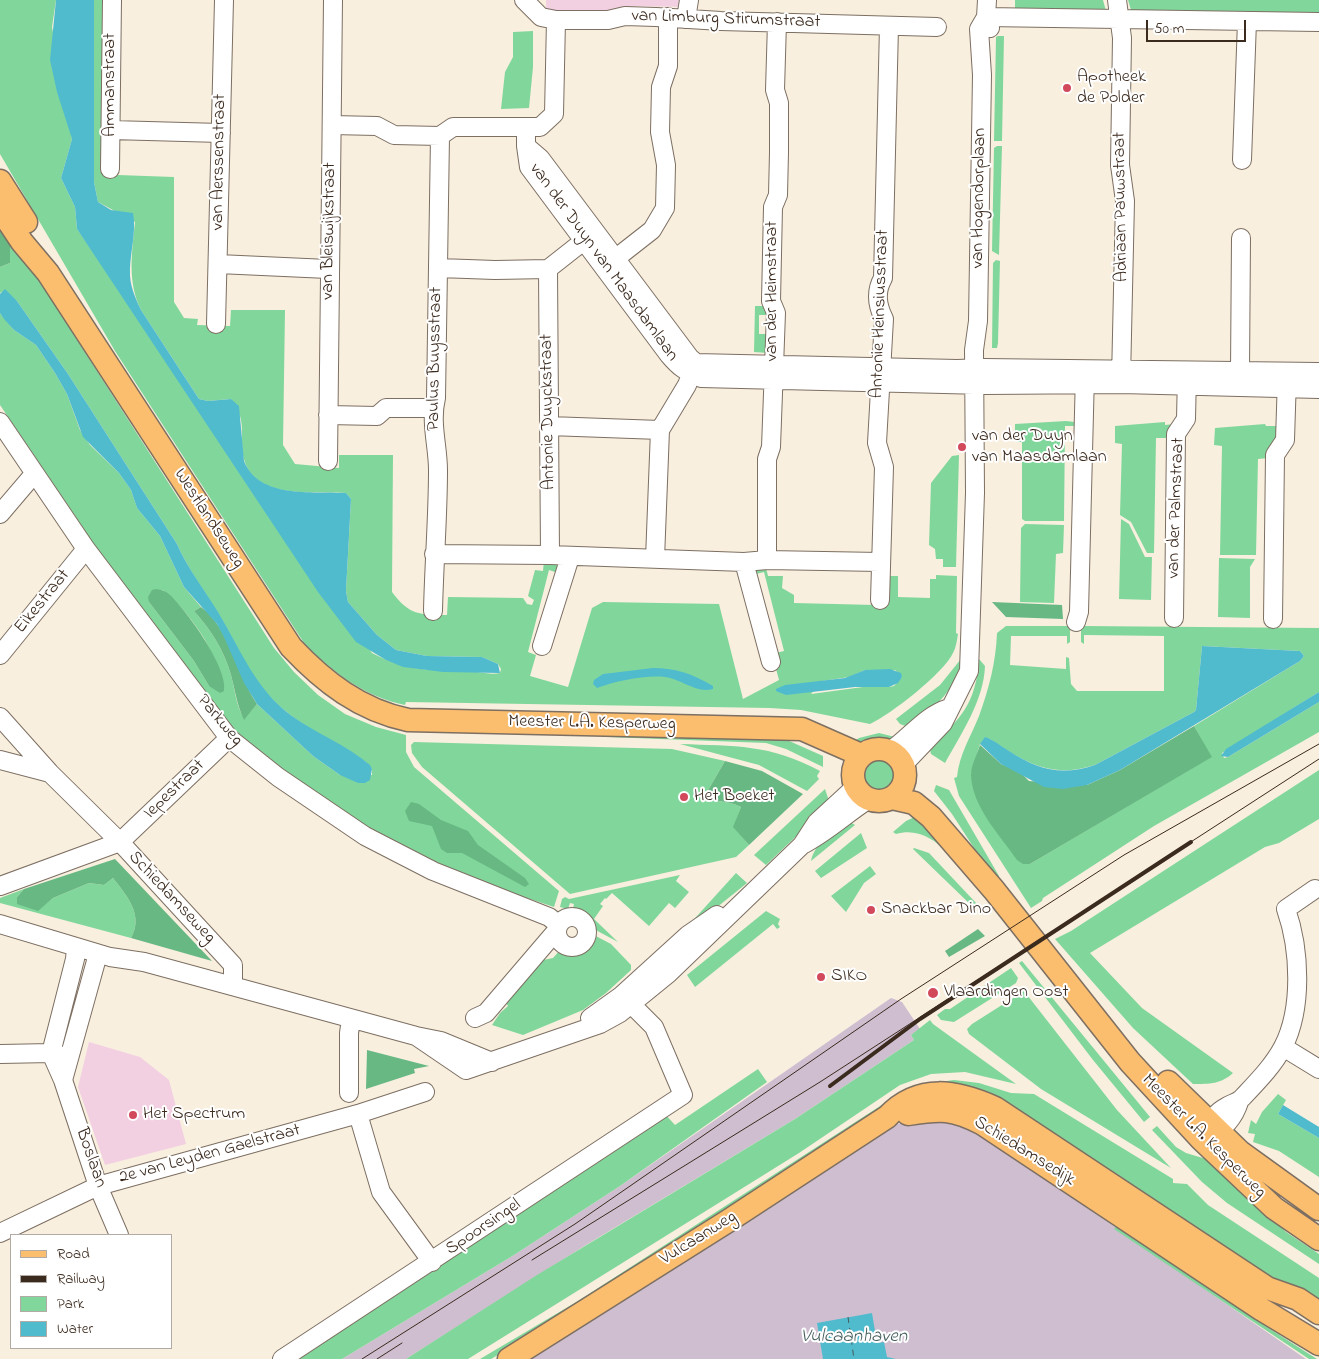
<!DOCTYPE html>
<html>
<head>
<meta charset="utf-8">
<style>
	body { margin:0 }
	#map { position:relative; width:1319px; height:1359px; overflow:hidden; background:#f8efdf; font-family:"Indie Flower",sans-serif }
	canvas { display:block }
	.legend { position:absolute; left:10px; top:1234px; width:162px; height:115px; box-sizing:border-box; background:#fff; border:1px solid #b1aaa5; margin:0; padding:6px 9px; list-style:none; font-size:15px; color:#3b2a1e }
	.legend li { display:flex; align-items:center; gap:10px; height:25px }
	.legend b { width:25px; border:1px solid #b1aaa5 }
	.scale { position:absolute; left:1146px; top:20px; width:100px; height:22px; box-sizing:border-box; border:2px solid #3b2a1e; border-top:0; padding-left:6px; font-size:15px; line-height:18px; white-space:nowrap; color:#3b2a1e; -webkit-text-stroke:4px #fff; paint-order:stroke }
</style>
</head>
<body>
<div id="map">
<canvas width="1319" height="1359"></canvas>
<ul class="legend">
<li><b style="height:6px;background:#fbbd6e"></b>Road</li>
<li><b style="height:6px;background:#3b2a1e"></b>Railway</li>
<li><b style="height:14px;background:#81d79b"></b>Park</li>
<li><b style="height:14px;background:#51bbce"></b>Water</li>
</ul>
<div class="scale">50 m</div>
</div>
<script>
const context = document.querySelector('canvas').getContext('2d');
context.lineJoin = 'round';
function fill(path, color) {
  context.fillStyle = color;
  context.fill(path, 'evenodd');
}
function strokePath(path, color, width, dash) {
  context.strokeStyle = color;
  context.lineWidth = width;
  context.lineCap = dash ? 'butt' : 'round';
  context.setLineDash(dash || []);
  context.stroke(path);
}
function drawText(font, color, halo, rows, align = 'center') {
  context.font = font + ' "Indie Flower",sans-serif';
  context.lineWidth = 4;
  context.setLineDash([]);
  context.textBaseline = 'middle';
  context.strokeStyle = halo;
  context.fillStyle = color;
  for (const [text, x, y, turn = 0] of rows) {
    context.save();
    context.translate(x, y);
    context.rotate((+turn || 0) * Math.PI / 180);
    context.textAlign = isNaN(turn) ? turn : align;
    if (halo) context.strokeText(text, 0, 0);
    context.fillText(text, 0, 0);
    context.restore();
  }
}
fill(new Path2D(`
	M546 0H682V7L636 6 616 14 546 12Z
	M89 1042 140 1057 169 1080 186 1144 105 1165 78 1087Z`), '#f2d0e2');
fill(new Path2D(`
	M891 998 902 1002 920 1029 911 1035 914 1040 795 1119 586 1245 406 1359H342L514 1255 620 1186Z
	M932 1118 973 1129 1306 1359H529L891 1125Z`), '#cfbed0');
fill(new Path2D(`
	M0 0H56L52 27 72 139 61 178 75 207 77 229 372 653C408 672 431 670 469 671 479 672 490 675 500 673L501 669 498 664 482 657 427 656 396 650 377 635 348 602 346 591 351 499 346 493C311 491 251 500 243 455 241 443 243 431 241 420 240 413 234 406 231 399L208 401 199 399 141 310C127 281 132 253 135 222L98 202 94 182V0H103L118 175 174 177V302L184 318 198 319 197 325 230 326 231 310H285L283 445 295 464 339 468V455H393L392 592C409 615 420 615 447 615L448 597 523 598 527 604 532 605 534 600 528 596 535 570 543 571 544 560 564 564 561 574 549 570 528 652 536 655 530 676 568 687 592 608 603 602 719 604 743 699 779 680 772 654 784 651 764 572 752 575 753 568H766L768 576H783L782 588 794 595V603L875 605 884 576H898V597L930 598V579H936V575L957 576 956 633 958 634C957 640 956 648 953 653 943 674 891 714 870 724L801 710 770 708 406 702 405 705C365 697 332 672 304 643L115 351 0 154ZM865 670H895L902 677 894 686 889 687H863L811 694 822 681 849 677Z
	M1015 0H1103L1106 11 1015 10Z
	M1128 0H1319V16L1131 10Z
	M533 31V67L529 108 501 109 505 72 513 57V32Z
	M998 36H1004L1002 141H994L996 37Z
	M997 146H1002L999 255 992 251 994 148Z
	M10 235 274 648 294 672 318 695 345 714 376 727 406 735V752L414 767 559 891 554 907 497 888 430 861 374 832 246 746 100 554 78 529 82 526 0 405V313L14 330 36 345 55 373 67 394 80 430 90 445 119 473 131 490 137 508 160 536 184 587 201 607 194 611C211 630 224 650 231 675 235 690 236 705 244 719L257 704 313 756 340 775H372V769L366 762C328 739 282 717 256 680 241 659 232 635 218 613 204 590 188 569 177 544L68 374 17 301 1 292 0 294V267L10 263ZM162 590C176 597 208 639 212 655 215 664 210 678 209 686L194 661 149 602Z
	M996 260 1000 261 998 343 997 348H992L993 263Z
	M755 306H768L771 315H759V334H769L768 353 754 352Z
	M1066 421 1075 422V426H1065L1064 521H1025L1022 519V442H1015V424Z
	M1165 422V425L1174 424 1169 438H1156L1154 553H1147L1131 522 1120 515 1122 444 1115 443V426Z
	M1265 424 1266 426H1278L1277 438 1268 458 1258 459 1256 555H1220L1222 446 1214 445 1215 428Z
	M959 455 956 567H943V559H936L935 549 929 545 931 483 952 456Z
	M1121 519 1129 524 1145 557H1152L1151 600 1119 599Z
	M1025 524 1064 525 1063 553 1056 554 1054 603 1020 602 1021 528Z
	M1219 558 1255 559 1250 567V618L1218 617Z
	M1006 626H1068L1070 629V642L1067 644V636H1011L1010 665 1066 669V657L1069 658 1071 684 1077 691H1164V636L1084 635V644L1081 642V628L1084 626 1319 628V692L1222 753 1224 758 1228 757 1319 702V732L1154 826 1043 898 1042 901 1031 908 959 796 954 778 957 777C959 755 971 736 979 716 989 689 996 661 997 633ZM1202 646 1300 651 1304 656 1300 661 1194 726 1211 757 1030 864 971 774 980 744 990 739C1026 763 1051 779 1095 765L1194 712 1196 710Z
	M961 659C959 689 932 708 911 728L900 724 896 719 940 685Z
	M979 659 985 666C984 700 961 734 945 763L931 754 929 745C962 720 976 702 979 659Z
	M879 733 899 738 895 742C881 744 864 747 850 744L859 738Z
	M607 735 787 740 823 756V767L786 749 766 743 608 737Z
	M414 742 672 749 725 761 704 797C717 804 725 799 741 807L734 827 749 845 736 857 570 894 422 767 412 753 411 745Z
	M680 744C735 746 770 744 820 771L817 776 819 779 807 791 759 765Z
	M862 774a17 17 0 1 1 34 0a17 17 0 1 1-34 0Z
	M1319 770V819L1279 843 1265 847 1090 953 1142 1008 1233 1073C1221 1084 1210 1084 1193 1084L1133 1028 1055 939 1071 931Z
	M936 785 949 790 999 876 996 882 952 814 934 791Z
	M825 789 830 804 766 865 754 855Z
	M921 814 978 886C957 864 932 823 896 834L893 832 906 821Z
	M847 820 855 825 811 861C815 842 833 832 847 820Z
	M861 833 867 848 821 878 815 871Z
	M914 848 929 853 977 904 973 907 913 849Z
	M870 866 876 874 864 883 846 912 831 896Z
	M736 873 747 883 685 933 687 927Z
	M680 875 676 881 689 892 675 908 669 903 649 926 612 893 606 899 605 898 600 904 603 906 594 919 618 942 592 928 584 917 572 913 574 904 570 903 568 909 560 907 562 899 565 897 569 899Z
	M113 878C127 896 144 915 131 938L0 903V898L24 889 17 897 38 910 53 898 89 883 104 885Z
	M766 911 780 919 778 924 780 927 777 929 773 924 695 987 687 975Z
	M592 934 611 944 631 965V970L606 993 583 1010 523 1035 492 1025 500 1013 508 1006 506 1003 543 960 553 958 561 949C577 953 586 949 592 934Z
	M1022 961 1150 1117 1144 1122 1093 1060 1019 963Z
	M1011 968 1018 978 1016 983 954 1022 941 1020 937 1015 945 1009H950Z
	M1024 991 1117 1110 1171 1168 1041 1089 969 1034 967 1029 972 1024Z
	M930 1020 933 1024 1016 1084 965 1072 931 1074 900 1085 799 1153 468 1359H406L537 1275 795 1119 914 1040 911 1035Z
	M758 1069 767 1082 620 1186 514 1255 342 1359H297L664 1113 675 1125Z
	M954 1080 979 1083 1011 1093 1034 1094 1173 1179V1183L1187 1184 1208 1205 1319 1278V1304L1298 1290 1252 1268 949 1090 491 1359H480L578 1301 891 1099 932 1083Z
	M1278 1094 1286 1100 1278 1114 1319 1138V1177L1279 1151 1253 1142 1255 1134 1248 1133 1251 1120 1256 1124 1262 1112Z
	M1157 1126 1176 1147 1186 1153 1206 1159 1231 1175 1286 1232 1319 1254V1264L1227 1203 1202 1182 1152 1130Z
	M1118 1224 1234 1301 1259 1322 1317 1359H1309L1114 1229Z`), '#81d79b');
fill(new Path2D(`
	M0 221 10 235V263L0 267Z
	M156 589C162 590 166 591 170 595 187 611 229 669 224 691L220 693 209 686 194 661 149 602 148 597 152 590Z
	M992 602 1062 605 1063 619 1006 617Z
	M201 607C231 630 237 674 257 704L244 720C237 705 235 690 231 675 224 650 211 630 194 611Z
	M1194 726 1212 757 1030 864H1023L1017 860C1000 835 972 807 971 775 971 765 977 755 980 745L1001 764 1020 772 1029 781 1087 785 1120 770Z
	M725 761 762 771 803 794 749 845 733 827 741 807C725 799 717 804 704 797Z
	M411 802 419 804 441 820 468 831 478 845 525 878 529 884 525 887 462 853H447L441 849 432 826 409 821 405 811Z
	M115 859 212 961 131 938C144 915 127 896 113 878L104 885 89 883 53 898 38 911 17 904V897L24 889Z
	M978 929 985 936 949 957 945 951Z
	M367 1050 429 1066 414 1069 415 1073 366 1089Z`), '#68b883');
fill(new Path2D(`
	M56 0H94V182L98 202 111 210 133 213C137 233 129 255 130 276 131 289 136 299 141 310L199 399 208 401 231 399 239 406 244 461C259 499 312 491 346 493L351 499 346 591 348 602 377 635 396 650 427 656 482 657 498 664 500 673 443 672 403 667 386 660 356 642 318 592 77 229 75 207 61 178 72 139 57 92 50 60Z
	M5 289 17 301 68 374 177 544C188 569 204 589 218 612 241 650 255 689 292 716 317 734 347 745 370 765L372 769 370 780 365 783H358L340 775 313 756 257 704 244 683 224 637 217 624 184 587 160 536 137 508 131 490 119 473 83 437 67 394 55 373 36 345 14 330 4 319 0 313V294Z
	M1202 646 1300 651 1304 656 1300 661 1120 770 1087 785 1063 789 1044 787 1001 764 980 744 985 737C994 740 1001 746 1009 751 1038 770 1062 776 1095 765L1194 712 1196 710Z
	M653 668C676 668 693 674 713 686V689C697 694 681 679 665 677 644 675 617 681 597 688L593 684 594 680 603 674Z
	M865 670 890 669 901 673 902 677 898 683 889 687H855L786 695 776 691V689L785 685 845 678Z
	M1319 692V702L1228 757 1221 756 1226 749Z
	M1283 1105 1319 1127V1138L1278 1114Z
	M872 1313 877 1343 884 1342 887 1357 896 1359H823L817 1323Z`), '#51bbce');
strokePath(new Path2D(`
	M848 1317 854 1359`), '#435d5c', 1, [6, 5]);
const minor = new Path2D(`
	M524 0 541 17 556 20H608L625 16 656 17 721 21 937 27
	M987 0 986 17 990 28
	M1117 0 1122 38 1120 165 1125 201 1121 379
	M986 17 1319 22
	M686 19 689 0
	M556 20 554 114 540 127H526V146L529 167 669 355C679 367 686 372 701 378L984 385 1121 384 1319 389
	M332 125 377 126 394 135 440 136 453 127H526
	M111 130 221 133
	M526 146 540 158 690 358 696 363 957 369 984 368 1319 372
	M1242 160 1247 21
	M110 169 112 0
	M218 264 328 269
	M606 266 652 230 665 208 666 165 660 132 661 87 668 66V17
	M439 268 495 270 548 269 576 247 595 235
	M548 269 550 555
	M216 324 224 0
	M1235 379 1240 370 1241 238
	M328 415 377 416 386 408H433
	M0 422 86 549 229 738 278 777 365 836 433 871 549 917 558 924
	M549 426 660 430
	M328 461 333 0
	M0 514 34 474
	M434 554 550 555 744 562 767 560 880 562
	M655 559 660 430 687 385 695 364
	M767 560V459L771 447 776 313 771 301 773 207 778 195 779 152V103L775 90 777 22
	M744 562 771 662
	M880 600 884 467 877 443 884 319C877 305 875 292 883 278L889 26
	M433 611C434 564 438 517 438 470 438 446 430 423 436 398L440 136
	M1174 618 1176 434 1186 419 1187 374
	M1273 619 1275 455 1285 440 1287 377
	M1076 622 1079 612 1085 373
	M542 646 570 557
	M0 655 86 549
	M0 717 50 773 120 842 233 965V986
	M890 751C910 737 926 715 949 708
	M0 760 50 773
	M903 765 943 723 969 671 975 493 974 350 978 321 982 75 979 29 986 17
	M804 844C828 831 846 814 869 799
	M0 886 120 842 229 738
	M557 932a15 15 0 1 1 30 0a15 15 0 1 1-30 0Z
	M0 924 110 957 144 962 416 1036 441 1041 492 1062
	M76 947 75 959 51 1053 63 1080 98 1186 119 1235
	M475 1018 486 1013 557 930
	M590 1018 622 995 688 935 717 915
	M416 1036 466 1070 600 1024 620 1013 668 974 802 845 817 822 855 787
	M1283 1047 1319 1069
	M0 1054 51 1053 62 1056
	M63 1080 98 954
	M349 1093V1033L351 1019
	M358 1114 381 1192 432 1262
	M1205 1133C1209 1123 1216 1112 1226 1107 1232 1103 1237 1103 1242 1098 1257 1082 1273 1066 1283 1047 1303 1008 1300 949 1286 909L1315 889
	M1209 1137C1224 1129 1234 1118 1239 1102
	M0 1233 98 1186 358 1114 425 1092
	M282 1359 683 1095 654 1027 622 995`);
const major = new Path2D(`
	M0 181 26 222
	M0 209 22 242 48 273 291 647C324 682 360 710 408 720L802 729 861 755
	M853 775a26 26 0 1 1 52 0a26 26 0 1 1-52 0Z
	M892 798 914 803 931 817 994 890 1130 1062 1202 1140 1274 1208 1319 1239
	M1168 1082 1240 1152 1319 1209
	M908 1114C941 1109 952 1108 983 1124L1261 1309 1319 1344
	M509 1359 728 1221 887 1117C919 1083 957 1091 995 1108L1267 1288 1298 1299 1319 1313`);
strokePath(minor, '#7d6f62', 20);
strokePath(major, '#7d6f62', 25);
strokePath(minor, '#fff', 18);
strokePath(major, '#fbbd6e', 22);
strokePath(new Path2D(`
	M532 1260 820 1082 1319 759
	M362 1359 575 1224 901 999 1124 855 1319 744
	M377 1359 402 1343`), '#3b2a1e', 1);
strokePath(new Path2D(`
	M830 1086 920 1019 1191 842`), '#3b2a1e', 4);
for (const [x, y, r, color] of [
	[1067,88,5,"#d1495b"],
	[962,447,5,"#d1495b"],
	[684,797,5,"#d1495b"],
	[871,910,5,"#d1495b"],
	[821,977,5,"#d1495b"],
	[933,993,6,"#d1495b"],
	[133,1115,5,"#d1495b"]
]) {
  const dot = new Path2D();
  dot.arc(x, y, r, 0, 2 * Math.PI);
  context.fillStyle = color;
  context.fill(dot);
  strokePath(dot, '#fff', 2);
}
drawText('18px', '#3b2a1e', '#fff', [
	["van Limburg Stirumstraat",726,20,2],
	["Ammanstraat",111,85,-90],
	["van Aerssenstraat",220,162,-89],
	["van Hogendorplaan",980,198,-89],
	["Adriaan Pauwstraat",1122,207,-91],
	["van Bleiswijkstraat",330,231,-89],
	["van der Duyn van Maasdamlaan",603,263,54],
	["van der Heimstraat",773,291,-90],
	["Antonie Heinsiusstraat",881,314,-88],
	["Paulus Buysstraat",436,359,-89],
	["Antonie Duyckstraat",549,412,-91],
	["van der Palmstraat",1177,508,-88],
	["Westlandseweg",208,519,57],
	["Eikestraat",43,602,-51],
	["Parkweg",219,721,50],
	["Meester L.A. Kesperweg",592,724,1],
	["Iepestraat",175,790,-44],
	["Schiedamseweg",171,898,47],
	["Meester L.A. Kesperweg",1203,1137,45],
	["Schiedamsedijk",1024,1152,32],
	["2e van Leyden Gaelstraat",210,1155,-15],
	["Boslaan",90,1158,71],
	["Spoorsingel",484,1228,-34],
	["Vulcaanweg",699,1239,-32]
]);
drawText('18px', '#3b2a1e', '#fff', [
	["Apotheek",1077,78],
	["de Polder",1077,99],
	["van der Duyn",972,437],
	["van Maasdamlaan",972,458],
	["Het Boeket",694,797],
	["Snackbar Dino",881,910],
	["SIKO",831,977],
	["Vlaardingen Oost",944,993],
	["Het Spectrum",143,1115]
], 'left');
drawText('italic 19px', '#435d5c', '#fff', [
	["Vulcaanhaven",854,1338]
]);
</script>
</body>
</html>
